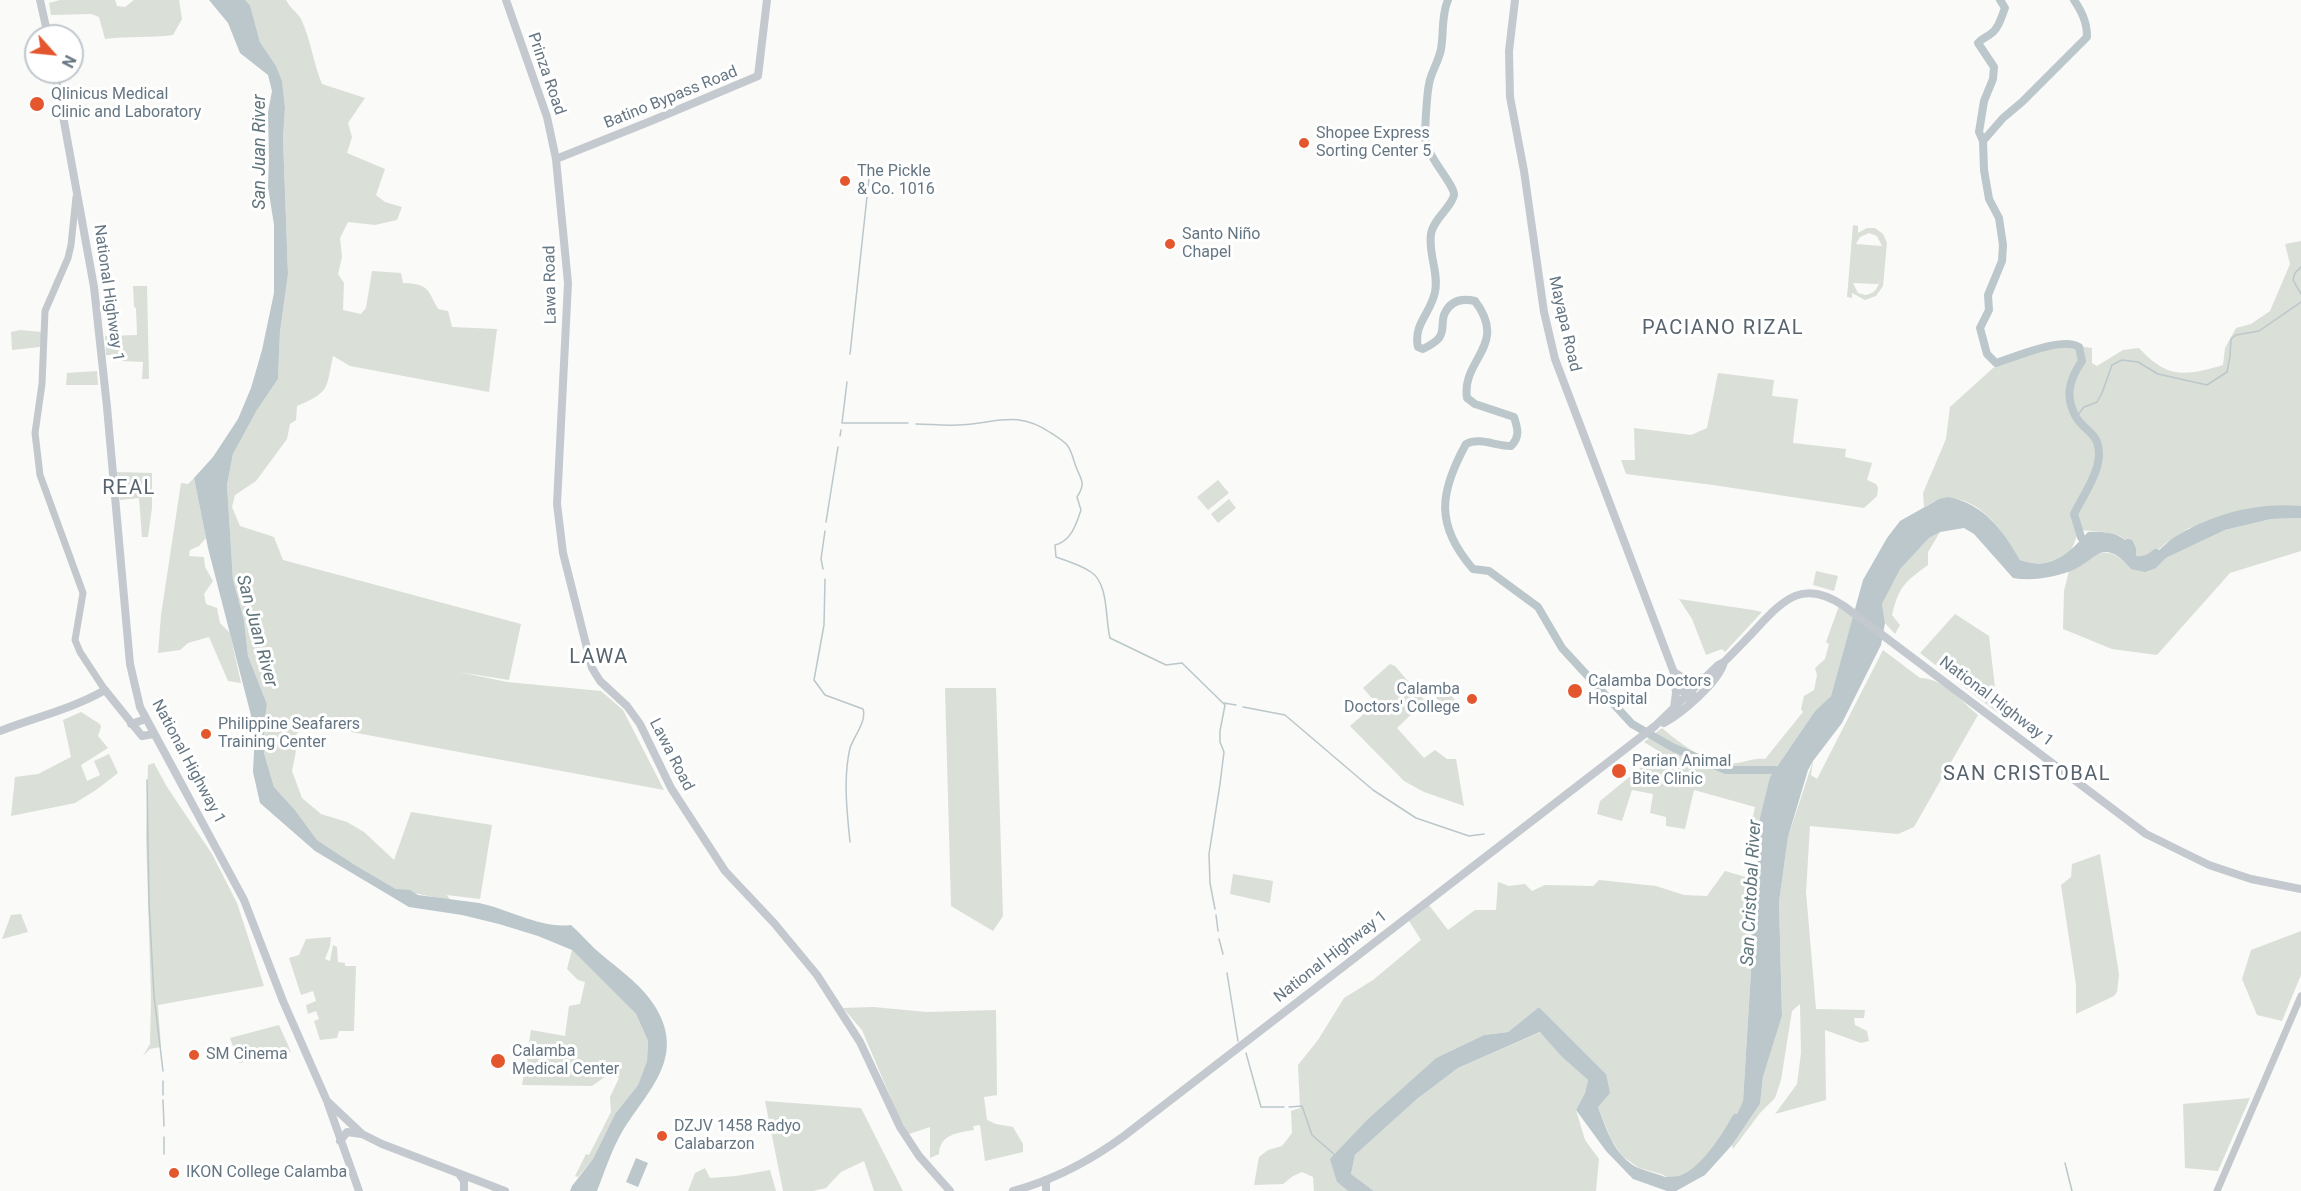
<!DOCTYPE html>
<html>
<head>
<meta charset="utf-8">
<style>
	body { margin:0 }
	#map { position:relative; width:2301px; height:1191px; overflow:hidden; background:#fafaf8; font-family:Roboto,sans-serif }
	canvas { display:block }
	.north { position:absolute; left:24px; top:24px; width:60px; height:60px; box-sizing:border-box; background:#fff; border:2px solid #c1c8cd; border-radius:50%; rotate:117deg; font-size:16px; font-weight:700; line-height:24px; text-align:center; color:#657683 }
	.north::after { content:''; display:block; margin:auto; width:21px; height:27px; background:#e4572e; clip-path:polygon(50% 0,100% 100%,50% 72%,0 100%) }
</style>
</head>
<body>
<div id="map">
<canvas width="2301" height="1191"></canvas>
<div class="north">N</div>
</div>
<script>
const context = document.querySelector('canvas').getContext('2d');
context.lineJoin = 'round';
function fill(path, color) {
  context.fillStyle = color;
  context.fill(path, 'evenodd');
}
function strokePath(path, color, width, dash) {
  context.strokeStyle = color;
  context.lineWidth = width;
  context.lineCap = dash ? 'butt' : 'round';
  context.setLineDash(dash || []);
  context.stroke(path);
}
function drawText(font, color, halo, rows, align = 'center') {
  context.font = font + ' Roboto,sans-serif';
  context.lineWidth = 6;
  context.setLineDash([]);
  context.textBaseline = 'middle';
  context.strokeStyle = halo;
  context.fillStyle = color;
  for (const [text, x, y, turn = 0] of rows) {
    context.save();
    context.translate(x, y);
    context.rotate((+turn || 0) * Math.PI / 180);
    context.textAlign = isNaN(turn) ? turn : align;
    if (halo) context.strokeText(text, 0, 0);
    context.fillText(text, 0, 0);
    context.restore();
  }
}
fill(new Path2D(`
	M60 0H115L117 6 125 7 134 0H179L182 19 173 35C150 38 128 36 105 39L99 17 91 14 51 15 49 3Z
	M245 0H286C290 8 297 12 301 19 311 40 313 62 322 84L365 98 348 123 352 137 347 153 385 169 376 195 385 202 402 207 397 220 375 225 348 222 340 238 342 257 338 274 344 283 343 310 361 314 366 308 372 271 401 273 403 283C428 284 427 288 438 309L448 311 452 327 497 329 489 392 350 366 333 356C326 389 330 392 297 406L296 420 290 424 287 439 256 481 235 495 232 507 240 526 274 537 283 560 521 624 509 680 459 672 507 682 601 691 623 710 664 790 308 724 291 739 296 751 292 771 302 798 321 814 347 822 364 832 394 860 411 812 492 825 480 899 447 895 451 901 396 889 355 865 317 840 295 810 274 787 264 753V727L267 704 248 656 244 620 233 581 227 485 233 454 257 410 278 379 280 332 288 274 283 138 285 108 282 82 276 66 260 42 250 5Z
	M1853 225 1858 226V233L1867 228H1875L1883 234 1887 243 1883 286 1876 296 1865 300 1852 293V298L1847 297ZM1869 233 1877 236 1882 246 1856 244 1860 237ZM1879 280C1879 289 1873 294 1865 295L1858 293 1853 283 1878 284Z
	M2301 241V506L2189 528 2166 543 2145 561H2140L2136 557V548L2120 536 2105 532 2079 530C2076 537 2074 547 2069 552 2057 565 2035 565 2020 560 2004 532 1979 493 1941 499 1935 500 1929 505 1924 507L1923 493 1946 439 1950 407 1993 368 2009 359 2057 343 2092 348V363L2097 366 2123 350 2139 348C2167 379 2186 376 2223 365L2225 348 2236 328 2251 324 2270 311 2290 264 2285 244Z
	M133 286H147L149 379H142L143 362 122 361 121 355H106L105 336 137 335 136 308 134 307Z
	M20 330 42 332 40 347 12 350 11 332Z
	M97 371 98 385H66L67 373Z
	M1718 373 1774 380 1772 396 1798 399 1793 443 1846 449 1845 457 1872 463 1867 480 1876 484 1878 488 1877 496 1864 508 1713 485 1626 474 1621 460H1635L1634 428 1691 435 1707 428Z
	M117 472 152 473V508L148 537H142L139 498 120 500Z
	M194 478 206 538 199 546 190 550 189 556 204 557 205 567 213 581 204 594 206 604 217 608 220 623 230 633 241 683 228 681 209 637 188 643 180 650 158 653 161 615 181 483 188 484Z
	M1218 480 1229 493 1208 510 1197 497Z
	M1229 499 1236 508 1218 523 1211 514Z
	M2301 518V551L2230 573 2157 655 2112 649 2063 629 2064 591 2069 571C2095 556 2106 540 2131 569L2156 568 2166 558 2225 530 2271 519Z
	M1940 532 1928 552V565C1905 582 1899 586 1892 615L1900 625 1895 634 1885 623 1882 604 1899 569 1929 538Z
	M1816 571 1838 576 1834 591 1813 585Z
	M1679 599 1753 610 1762 612 1725 652 1722 649 1706 655 1692 619Z
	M1839 606 1853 617 1831 696 1815 711 1770 777 1758 858 1745 854 1755 807 1694 790 1685 829 1666 826V817L1650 813 1653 794 1632 790 1622 821 1597 814 1600 801 1660 752 1644 742 1662 728C1681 744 1701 760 1728 763 1740 765 1752 757 1765 759L1803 712 1801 709 1804 696 1814 690 1817 675 1815 668 1825 659 1829 644 1826 642Z
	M1955 614 1989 636 1998 713 1920 653Z
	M1883 650 1920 678C1943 678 1961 701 1978 715L1914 827 1898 834 1810 826 1806 892 1816 1009 1865 1010 1864 1018H1854L1855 1025 1867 1031 1869 1041 1861 1043 1825 1030 1826 1100 1775 1114 1797 1084 1801 1053 1800 1004 1792 1011 1781 1080 1775 1098 1760 1113 1733 1149 1732 1145 1760 1104 1763 1077 1782 1016 1779 902 1788 837 1813 761 1811 775 1817 779Z
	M1390 664 1395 666 1425 701 1397 728 1424 758 1435 750 1447 759H1456L1464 806 1424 792 1404 781 1350 726 1376 703 1363 688Z
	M1443 687 1456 701 1447 710 1434 695Z
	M945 688H996L1003 916 993 931 951 906Z
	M81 712 100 724 101 727 98 736 108 748 81 765 87 781 100 775 94 761 109 754 118 773 96 790 75 803 11 816 15 777 38 774 71 757 63 720Z
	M154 763 167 787 212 854 237 903 264 986 158 1005 161 1047 150 1049 143 1056 150 1044 151 998 146 835 148 765Z
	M2100 854 2119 974 2117 992 2114 996 2076 1014V985L2061 885 2071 877 2072 864Z
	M1725 871 1756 880 1752 915V955L1743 1101 1723 1144 1692 1174 1677 1182 1661 1174 1639 1168 1622 1156 1611 1139 1598 1107 1606 1074 1539 1007 1508 1032 1484 1035 1436 1058 1369 1118 1337 1182 1348 1191H1314L1313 1177 1302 1172 1293 1176 1283 1184 1254 1185 1259 1157 1268 1150 1282 1146 1292 1133 1291 1111 1300 1108 1298 1065 1318 1040 1344 998 1373 980 1421 940 1409 921 1429 905 1448 930 1475 910H1496L1498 882 1509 886 1525 884 1532 891 1545 885 1593 886 1599 880 1656 886 1684 895 1707 896Z
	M1233 874 1273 881 1270 903 1230 894Z
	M21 914 28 932 2 939 11 915Z
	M2301 931V975L2282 1021 2257 1015 2242 979 2251 950Z
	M331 937 330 946 325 959 330 961 333 945 337 947 338 962 345 963V966H356L354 1031H339L337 1038 320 1040 314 1021 319 1019 316 1011 308 1014 306 1005 316 1001 313 991 301 995 289 958 299 955 306 939Z
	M572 950 636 1014 648 1041 647 1061 638 1085 615 1114 593 1159 578 1177 575 1176 586 1154 589 1155 611 1112 610 1097 619 1078 609 1074 592 1086 522 1085 531 1030 565 1036 569 1006 580 1004 585 982 578 980 567 969Z
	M873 1007 927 1012 996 1010 997 1095 984 1097 987 1120 996 1124 1013 1127 1023 1144V1152L985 1161 980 1125 973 1126 974 1130C957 1133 940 1134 939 1154L930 1158V1127L909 1134 898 1115 862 1030 843 1008Z
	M279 1025 291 1052 239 1063 230 1038Z
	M1541 1032 1562 1057 1588 1080 1585 1093 1576 1110 1585 1140 1599 1159 1596 1191H1374L1351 1174 1355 1155 1417 1099 1458 1068Z
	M2250 1098 2218 1171 2185 1168 2183 1104Z
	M765 1101 861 1108 903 1191H874L864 1161 841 1172 826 1188 813 1191H783Z
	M705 1168 710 1178 736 1176 770 1170 776 1191H688L695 1173Z`), '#dadfd7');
fill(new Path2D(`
	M209 0H245L250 5 260 42 276 66 282 81 285 108 283 138 288 274 280 332 278 379 257 410 233 454 227 485 233 580 244 620 248 656 267 704 264 727V753L274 787 295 810 317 840 355 865 396 889 410 890 418 895C438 898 459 900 479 903 508 909 542 929 571 925 579 932 586 940 594 948 615 967 641 983 656 1008 686 1059 647 1091 622 1132 611 1151 605 1171 597 1191H570L572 1186 593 1159 615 1114 638 1085 647 1061 648 1041 636 1014 572 950 538 936 499 924 462 915 409 907 315 851 260 803 253 772 255 731 208 548 194 478 213 457 238 419 251 388 262 350 274 293V225L268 187 269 158 268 112 272 91 268 75 240 53 228 23Z
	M1948 497C1984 504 2003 530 2020 560 2052 571 2068 554 2088 532 2101 531 2115 532 2125 540L2128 539 2132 540 2136 548V557L2140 561C2152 560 2163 545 2173 538 2212 514 2256 502 2301 506V518L2271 519 2225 530 2166 558 2156 568 2145 572 2131 569C2101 534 2097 562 2068 572 2050 578 2031 581 2013 578L1974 534 1964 528 1940 532 1929 538 1900 569 1882 604 1885 623 1881 645 1842 723 1813 761 1808 770 1788 837 1779 902 1782 1016 1763 1077 1760 1104 1732 1145 1705 1175 1676 1191H1667L1633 1179 1606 1151 1576 1110 1585 1093 1588 1080 1562 1057 1540 1032 1458 1068 1417 1099 1355 1155 1351 1174 1374 1191H1348L1337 1182 1330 1159 1369 1118 1436 1058 1484 1035 1508 1032 1539 1007 1606 1074 1610 1093 1598 1107C1607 1130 1615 1159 1641 1169 1653 1173 1665 1176 1677 1182L1692 1174 1723 1144 1743 1101 1752 955V915L1759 847 1760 818 1770 777 1815 711 1831 696 1863 580 1887 538 1900 521 1939 499Z
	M636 1158 648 1163 638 1187 626 1182Z`), '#bbc7cb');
strokePath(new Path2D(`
	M2301 267 2295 273 2293 280 2301 294
	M850 354 869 178
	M2076 417 2084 407 2097 402 2102 393 2112 365 2122 360 2138 362 2158 374 2207 385 2227 372 2230 356 2231 339 2236 335 2259 331 2301 302
	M842 423H908
	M842 423 847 382
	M916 424C929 424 943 426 957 425 995 424 1016 409 1051 433 1068 444 1069 444 1075 464 1080 479 1087 482 1077 497L1081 510C1076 525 1071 541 1055 545L1056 557C1068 561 1081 565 1091 572 1109 584 1105 619 1110 638L1166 665 1182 663 1225 705 1220 731V742L1224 752 1220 784 1209 854 1210 883 1215 909
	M840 436 841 430
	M826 522 838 447
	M823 569 821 559 825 531
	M825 579 824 625 814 680 825 695 863 709C867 721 854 736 850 748 843 778 847 812 850 842
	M1224 703 1236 705
	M1243 707 1285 715 1373 790 1416 818 1469 836 1484 834
	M147 780 149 903 154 996 163 1071
	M1216 915 1218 931
	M1219 939 1223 954
	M1227 973 1238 1041
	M1246 1053 1261 1107H1284
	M163 1081V1095
	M163 1100 164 1126
	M1289 1107 1302 1106 1312 1135 1335 1155
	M164 1137V1154
	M2065 1163 2072 1191`), '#bbc7cb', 1.5);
strokePath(new Path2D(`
	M1448 0C1441 16 1444 32 1441 49 1439 61 1431 72 1429 84 1427 94 1424 133 1426 143 1429 158 1455 186 1454 195 1452 207 1433 219 1431 234 1428 254 1439 272 1435 292 1431 313 1413 324 1418 347L1423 349C1429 346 1435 343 1439 338 1445 330 1441 323 1444 315 1450 300 1462 298 1475 301 1509 346 1461 359 1467 398L1475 404 1514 417C1518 429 1520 437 1511 446 1495 446 1480 437 1466 444 1439 493 1435 525 1473 569L1489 571 1538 607 1562 648 1632 724 1672 747 1726 770H1773L1783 772
	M2000 0 2005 8C2002 15 2000 25 1994 31 1990 36 1983 37 1978 43L1994 67 1993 79 1984 101 1979 132 1983 141 1984 170 1989 199 1999 218 2003 245 2002 261 1988 295 1989 310 1980 328 1987 354 1996 363C2015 357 2063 336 2079 347L2082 361C2070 378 2064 396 2076 417 2085 432 2099 432 2099 455 2099 473 2082 498 2074 514L2081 537 2085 543
	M1983 141 2003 118 2022 102 2087 37C2087 22 2082 12 2074 0
	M2129 558C2138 562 2148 560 2156 553
	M1664 1181C1669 1181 1674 1181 1679 1180 1702 1174 1725 1138 1736 1118`), '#bbc7cb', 8);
strokePath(new Path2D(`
	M76 197 71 245 68 258 45 311 42 384 35 433 40 475 83 593 75 640 80 652 105 690
	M2217 1191 2301 996`), '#c3c8cc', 7);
strokePath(new Path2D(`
	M506 0 547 117 556 159 568 283 557 504 563 553 592 668 600 681 627 706 640 724 671 788 725 871 774 923 817 975 860 1042 900 1127 919 1156 950 1191
	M1515 0 1509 51 1510 97 1524 171 1544 312 1555 359 1679 686 1689 700
	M556 159 651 121 758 76 767 0
	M1677 676 1696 698
	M0 731C36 717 72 709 105 690L142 736 154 734
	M1046 1191V1180`), '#c3c9ce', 8);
strokePath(new Path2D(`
	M40 0 48 36
	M55 72 94 287 107 407 130 664 140 707 244 900 283 1001 327 1101 362 1134 382 1144 505 1191
	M1674 672 1688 681 1706 677
	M1674 708 1676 693 1674 672
	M1664 723C1682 713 1719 682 1724 662
	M131 724 146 719
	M328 1104 359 1191
	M340 1141 347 1132 361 1134
	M459 1174 464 1181V1191
	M1013 1191C1054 1180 1090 1161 1124 1136L1655 726 1718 665 1724 662C1735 651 1746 640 1757 628 1785 598 1804 579 1844 606L2146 834 2209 865 2251 879 2301 889`), '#c3c9ce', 8);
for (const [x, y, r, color] of [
	[37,104,8,"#e4572e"],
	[1304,143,6,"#e4572e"],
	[845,181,6,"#e4572e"],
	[1170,244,6,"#e4572e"],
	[1575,691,8,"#e4572e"],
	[1472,699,6,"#e4572e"],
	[206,734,6,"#e4572e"],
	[1619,771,8,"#e4572e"],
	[194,1055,6,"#e4572e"],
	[498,1061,8,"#e4572e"],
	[662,1136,6,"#e4572e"],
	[174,1173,6,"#e4572e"]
]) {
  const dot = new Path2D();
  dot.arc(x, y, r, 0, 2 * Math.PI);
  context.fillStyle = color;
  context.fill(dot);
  strokePath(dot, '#fff', 2);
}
drawText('16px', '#657683', '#fff', [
	["Prinza Road",546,74,71],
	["Batino Bypass Road",671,98,-22],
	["Lawa Road",551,285,-91],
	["National Highway 1",108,293,82],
	["Mayapa Road",1564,324,77],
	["National Highway 1",1996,702,37],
	["Lawa Road",671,755,63],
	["National Highway 1",188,762,62],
	["National Highway 1",1331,957,-38]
]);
drawText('16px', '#657683', '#fff', [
	["Qlinicus Medical",51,95],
	["Clinic and Laboratory",51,113],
	["Shopee Express",1316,134],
	["Sorting Center 5",1316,152],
	["The Pickle",857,172],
	["& Co. 1016",857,190],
	["Santo Niño",1182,235],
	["Chapel",1182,253],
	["Calamba Doctors",1588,682],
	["Hospital",1588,700],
	["Calamba",1460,690,"right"],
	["Doctors' College",1460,708,"right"],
	["Philippine Seafarers",218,725],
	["Training Center",218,743],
	["Parian Animal",1632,762],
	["Bite Clinic",1632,780],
	["Calamba",512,1052],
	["Medical Center",512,1070],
	["SM Cinema",206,1055],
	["DZJV 1458 Radyo",674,1127],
	["Calabarzon",674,1145],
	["IKON College Calamba",186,1173]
], 'left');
drawText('italic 18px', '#60757c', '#fff', [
	["San Juan River",260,152,-90],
	["San Juan River",256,631,75],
	["San Cristobal River",1752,893,-87]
]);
context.letterSpacing = '1.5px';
drawText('20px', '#57646e', '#fff', [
	["PACIANO RIZAL",1723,329],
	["REAL",129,489],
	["LAWA",599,658],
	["SAN CRISTOBAL",2027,775]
]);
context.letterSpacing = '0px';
</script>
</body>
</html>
